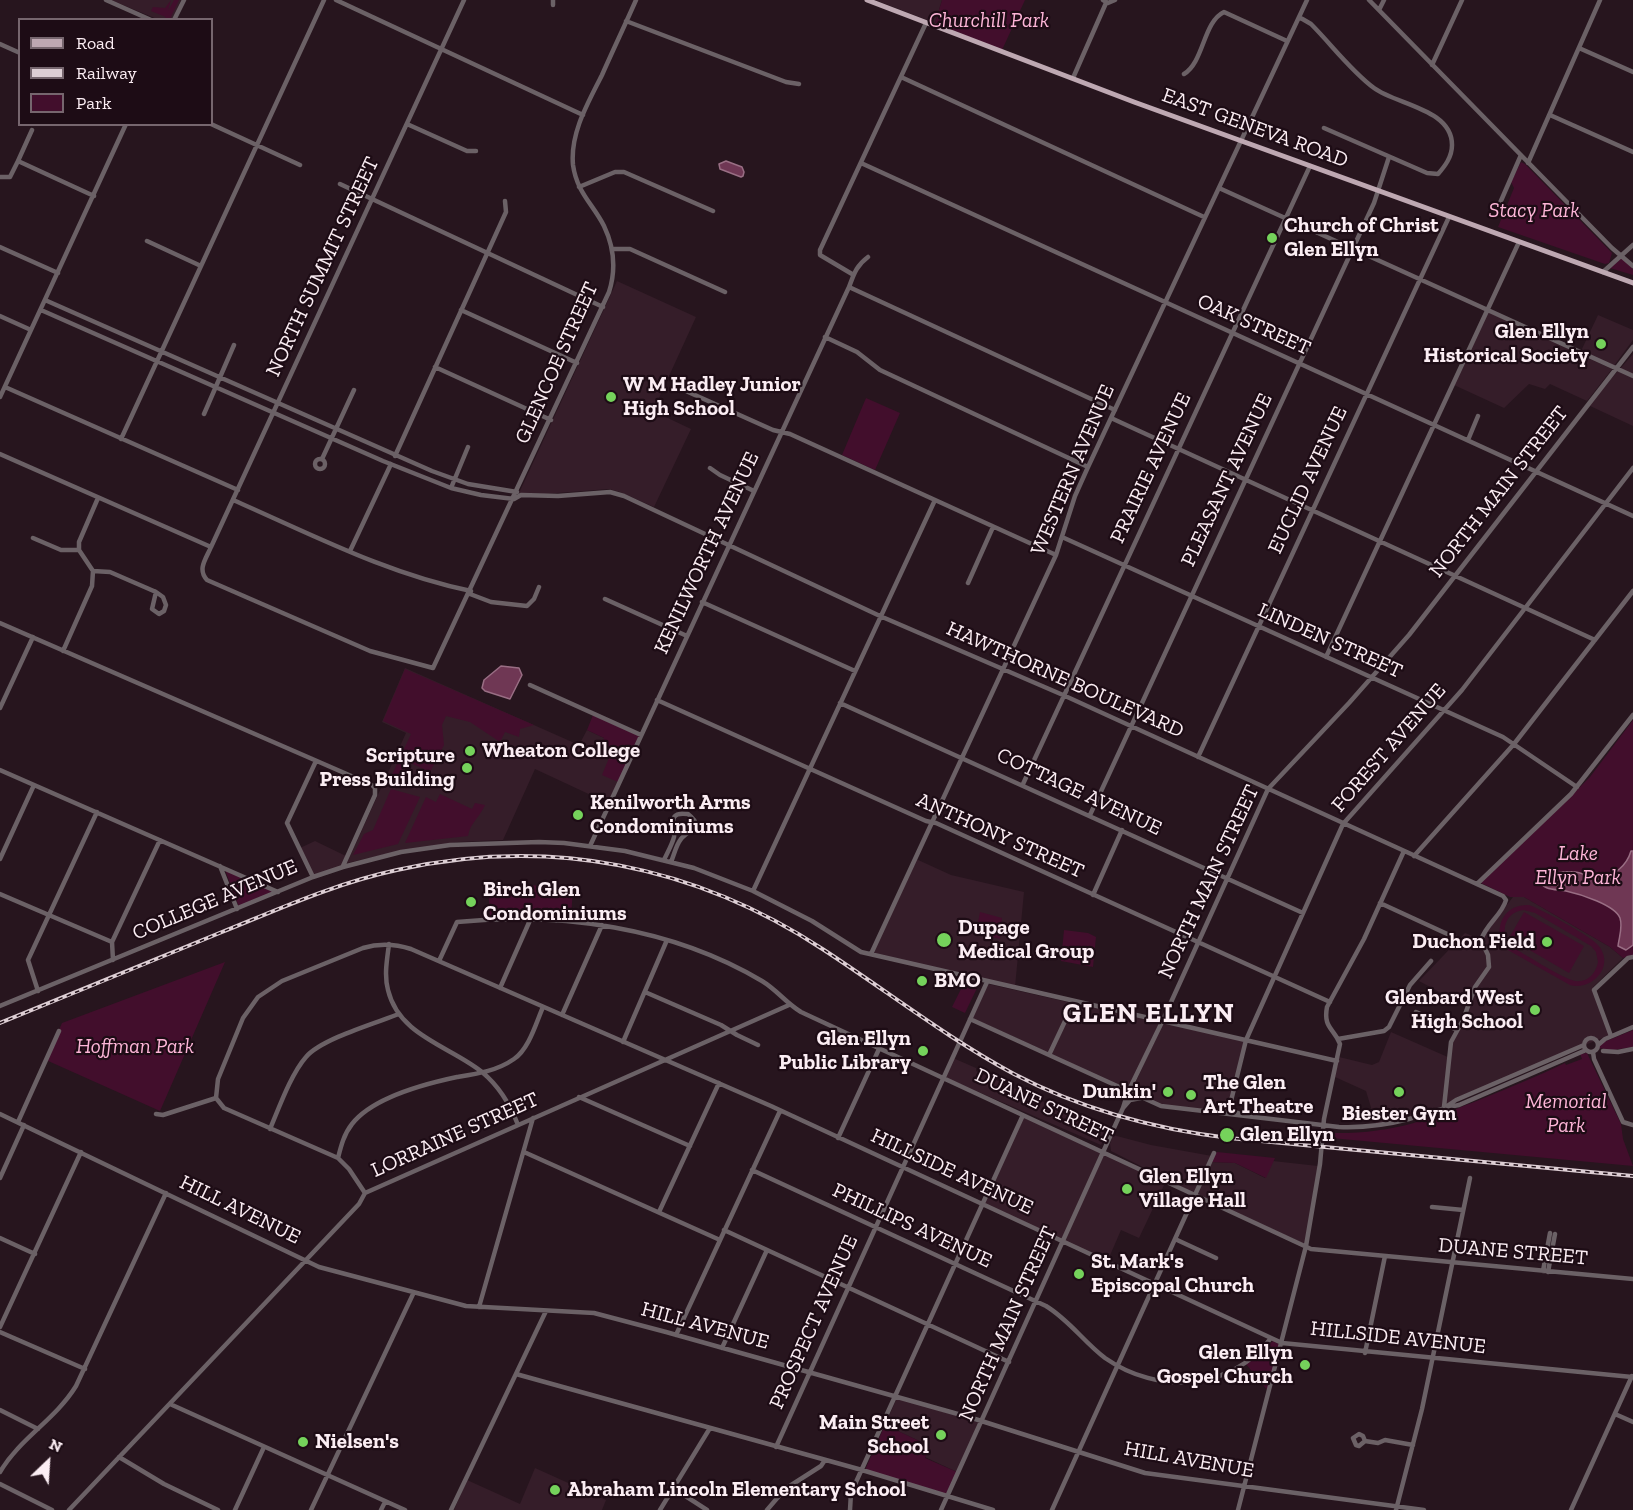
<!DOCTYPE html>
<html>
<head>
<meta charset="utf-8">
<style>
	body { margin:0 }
	#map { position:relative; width:1633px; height:1510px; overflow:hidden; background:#27151e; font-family:"Zilla Slab",serif }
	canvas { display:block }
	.legend { position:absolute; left:18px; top:18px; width:195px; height:108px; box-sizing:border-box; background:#1d0c15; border:2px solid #76666e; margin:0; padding:8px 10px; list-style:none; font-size:18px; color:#fbedf3 }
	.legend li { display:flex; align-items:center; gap:12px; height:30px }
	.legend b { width:30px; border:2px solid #76666e }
	.north { position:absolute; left:18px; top:1432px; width:60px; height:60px; -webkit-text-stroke:4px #1d0c15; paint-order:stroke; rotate:25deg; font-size:16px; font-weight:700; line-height:24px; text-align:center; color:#fbedf3 }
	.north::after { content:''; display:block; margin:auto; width:21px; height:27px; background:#fbedf3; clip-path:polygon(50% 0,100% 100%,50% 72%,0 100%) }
</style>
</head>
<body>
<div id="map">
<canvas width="1633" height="1510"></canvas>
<ul class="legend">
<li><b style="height:8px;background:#bea8b2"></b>Road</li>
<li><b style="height:8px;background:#ddced4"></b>Railway</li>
<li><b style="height:16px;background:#420e2c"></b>Park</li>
</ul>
<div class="north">N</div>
</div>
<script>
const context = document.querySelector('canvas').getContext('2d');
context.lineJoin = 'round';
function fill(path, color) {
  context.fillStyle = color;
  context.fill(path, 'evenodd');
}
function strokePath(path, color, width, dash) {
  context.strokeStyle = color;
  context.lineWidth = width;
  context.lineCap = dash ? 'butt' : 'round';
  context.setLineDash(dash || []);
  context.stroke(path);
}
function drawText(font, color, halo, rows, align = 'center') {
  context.font = font + ' "Zilla Slab",serif';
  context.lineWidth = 4.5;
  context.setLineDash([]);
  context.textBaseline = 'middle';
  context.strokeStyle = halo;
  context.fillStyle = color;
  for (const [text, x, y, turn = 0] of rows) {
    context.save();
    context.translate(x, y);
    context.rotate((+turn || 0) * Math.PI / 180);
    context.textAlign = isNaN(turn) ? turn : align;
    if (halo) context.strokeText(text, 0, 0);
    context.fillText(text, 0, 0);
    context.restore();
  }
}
fill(new Path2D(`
	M111 0H181L172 20 157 19Z
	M875 0H942L935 23Z
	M617 281 696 317 653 411 691 429 654 507 620 492 609 489 544 494 519 493Z
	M1488 312 1612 369 1587 401 1550 384 1545 389 1529 384 1504 408 1454 385Z
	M1598 315 1633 330V340L1613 367 1581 351Z
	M1633 354V426L1588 405Z
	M405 668 579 745 587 730 604 738 618 782 608 803 535 769 503 840 458 842 400 851 347 863 406 733 382 722Z
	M315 841 346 856 342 866 313 876 300 848Z
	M916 859 951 875 1024 892 1015 987 872 954Z
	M1513 897H1524L1610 947 1623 958 1593 987 1612 1034 1456 1098 1443 1106 1408 1117 1376 1124 1366 1091 1335 1077 1339 1057 1372 1065 1379 1062 1391 1032 1450 1058 1451 1046 1469 1008 1419 981 1465 933 1482 940 1484 935Z
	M988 984 1072 1003 1049 1053 972 1018Z
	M1075 1003 1161 1023 1130 1091 1051 1054Z
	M1163 1023 1244 1041 1228 1114 1161 1105 1131 1092Z
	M953 1058 976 1068V1071L1108 1131 1101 1145 944 1077Z
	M1023 1116 1102 1153 1062 1239 983 1203Z
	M1113 1135 1151 1145 1212 1156 1194 1193 1111 1151 1110 1144Z
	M1104 1154 1165 1183 1139 1238 1121 1230 1108 1260 1064 1241Z
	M1273 1161 1318 1166 1305 1244 1196 1194 1211 1162 1235 1163 1265 1178Z
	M897 1398 980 1423 957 1472 925 1457 930 1446 885 1425Z
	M535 1468 606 1500 602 1510H454L467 1480 520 1504Z`), '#351d29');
fill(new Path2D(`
	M171 0 168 11 174 0H179L170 19 167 18 168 19H163L166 17 151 11 153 7 165 8Z
	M942 0H1025L1002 50 935 23Z
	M1521 162 1525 164 1612 253 1609 263 1605 264 1498 227 1514 188 1511 182Z
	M1622 258 1633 269V275L1610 268Z
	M866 398 900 413 875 470 842 455Z
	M405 669 534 725 520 729 519 737 505 732 500 742 470 722 446 716 442 725 444 745 430 772 406 761 395 781 390 779 411 734 383 721Z
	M593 715 639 736 618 782 602 775 609 758 598 752 604 738 587 730Z
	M1633 720V955L1623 958 1610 947 1524 897H1510L1481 883 1573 794 1590 777Z
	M391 789 420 797 398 844 353 855 364 834 373 830Z
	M440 794 472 809 475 803 485 805C480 817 470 823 468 836L405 843 426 797 436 802Z
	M225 870 275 892 239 907Z
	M529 885 573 888 571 918 530 915 490 916 488 887Z
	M1529 905C1541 909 1590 936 1598 945 1616 966 1592 991 1570 985L1492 941 1495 936 1500 938C1497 919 1509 904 1529 905ZM1524 910 1535 913 1591 946 1596 952 1598 962C1596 973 1588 983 1575 981 1564 979 1522 953 1511 946 1499 931 1505 912 1524 910Z
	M980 912 1002 918 1000 939 976 933Z
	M1524 912 1584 946 1569 973 1509 938Z
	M1064 930 1088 933 1096 937 1093 967 1061 961Z
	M225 962 160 1111 46 1060 62 1023Z
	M964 983 978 986 965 1013 952 1007Z
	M1633 1030V1047L1613 1050 1598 1048 1599 1044Z
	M1587 1053 1621 1124 1623 1139 1633 1166 1331 1138V1133C1392 1134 1429 1120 1484 1098 1511 1087 1538 1076 1565 1063L1566 1065 1582 1059 1580 1054Z
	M1217 1152 1275 1158 1266 1178 1235 1163 1211 1162Z
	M1273 1341 1280 1345 1268 1391 1246 1364Z
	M885 1425 930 1446 925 1458 957 1472 947 1494 865 1470Z`), '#420e2c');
const water = new Path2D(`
	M726 161 742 167 744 172 743 176 741 177 720 169 719 164Z
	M501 666 519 668 522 675 510 699 485 691 482 688 484 680Z
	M1631 851H1633V945L1626 950 1618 946C1619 937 1623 928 1620 918 1615 905 1580 894 1566 891 1555 889 1543 891 1538 879 1546 873 1566 871 1575 872 1583 873 1591 878 1599 877 1614 877 1627 865 1631 851Z`);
fill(water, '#6f3754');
strokePath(water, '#996e84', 1.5);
strokePath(new Path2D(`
	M106 0 151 20
	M336 0 583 115
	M1103 0 1108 3 1115 0
	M1369 0 1612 248 1633 266
	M553 5V0
	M1379 10 1384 0
	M1299 17 1311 24C1331 44 1351 71 1374 88 1397 105 1452 109 1452 145 1452 157 1445 166 1438 174L1427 173 1324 128
	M174 20 184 0
	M626 21 786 82 799 84
	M0 44 20 53
	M1579 48 1633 72
	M1432 65 1462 0
	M1184 74C1204 62 1203 22 1224 12L1287 41
	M901 77 1204 217
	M1073 78 1106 3
	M1550 115 1633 152
	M211 124 300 165
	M407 124 467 151H476
	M18 161 32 130
	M861 163 1633 516
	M1528 163 1600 0
	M0 177H10L18 161 94 196
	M340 184 603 307
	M579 187 615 172H624L713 211
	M1219 188 1633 376
	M1500 203 1521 155
	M147 241 201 266
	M0 247 58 273
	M612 249H630L725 292
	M1603 272 1633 245
	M852 274 820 255V250L926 23
	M849 287 1115 410
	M45 300 432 471 468 484 517 492
	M41 310 383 461 451 488 481 495 514 499 521 495 558 496 610 492 624 496 880 616 1063 695 1503 896 1506 900C1502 915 1486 924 1481 940L1488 955 1489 967 1475 987 1463 1020 1451 1042 1444 1107
	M461 310 577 363
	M0 316 31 330
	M825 337 857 352 880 370 1088 467
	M435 367 551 420
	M5 387 238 490
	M677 387 773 430 790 434 1056 555
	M0 397 126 124
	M204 414 234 345
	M1111 418 1595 640
	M121 439 324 0
	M1468 440 1478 416
	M0 454 211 547C206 559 197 569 207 580L370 651 433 668 609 292C616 270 614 247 604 226 593 204 577 193 573 165 570 133 588 103 602 75 613 50 625 25 636 0
	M395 456 506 212 505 201
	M315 464a5 5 0 1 1 10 0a5 5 0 1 1-10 0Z
	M322 459 354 390
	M710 468 720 475 754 491
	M451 488 468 447
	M233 500C311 534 387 574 471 591L470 594 491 602 527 606 534 599 539 587
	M1062 537 1503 737 1577 787
	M33 538 61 550H79
	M211 547 464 0
	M350 551 391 464
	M93 571 110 572 156 592 152 609 159 614 164 611 166 605 163 597 156 592
	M968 583 993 527
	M605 599 687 636
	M702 602 855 671
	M0 623 372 785 375 788V795L343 866
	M63 651 92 586 93 571 79 550V542L98 498
	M1326 657 1519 242
	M530 685 641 735
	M657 700 926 821 936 823 1330 1002
	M840 703 1303 913
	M0 708 33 637
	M1198 757 1449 217
	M0 770 278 892
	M1023 784 1310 166
	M1090 815 1374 203 1389 157
	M590 846 849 287C854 274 856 266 868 257
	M1414 856 1514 744 1633 591
	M0 859 34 785
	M664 860C667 853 672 845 674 837 676 827 665 811 688 814 706 828 687 830 681 839 676 845 674 855 671 862
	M220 866 237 909
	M313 877 287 823 316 761
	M1477 884 1571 794 1633 715
	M753 891 935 500
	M0 894 112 942
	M1093 895 1122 830
	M1380 903 1456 938
	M389 944C387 960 384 975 388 990 399 1036 450 1046 482 1072 500 1087 510 1104 518 1125
	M871 954 1056 555 1075 496 1088 467 1307 0
	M113 960 112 942 160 840
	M439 961 457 922C561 912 671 927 762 981 777 990 786 1003 801 1012L1311 1249 1633 1279
	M500 988 531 918
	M38 991 28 960 97 812
	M645 992 721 1025 737 1035 758 1045
	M0 1006 313 877 343 867 401 852 450 845 539 842 564 843 625 851 694 868 753 891 812 921 861 952 1337 1061
	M1416 1012 1457 1030
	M562 1015 602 925
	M970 1019 1161 1106 1339 1127C1363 1128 1386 1125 1409 1119 1426 1114 1441 1108 1459 1105L1586 1050
	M1611 1036 1594 990 1628 958 1633 957
	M1584 1045a7 7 0 1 1 14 0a7 7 0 1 1-14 0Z
	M1338 1039 1384 1031 1389 1027 1410 985 1431 961
	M623 1042 667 940
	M1598 1045 1605 1039 1633 1027
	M1603 1051 1618 1052 1633 1049
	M1593 1052 1594 1059 1623 1122 1633 1125
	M1049 1055 1074 1002
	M579 1097 690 1146
	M216 1098 224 1108 338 1158 349 1169 365 1193
	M1447 1106 1456 1100 1584 1045
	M1123 1108 1130 1100 1141 1098
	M1217 1111 1225 1110 1231 1101
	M0 1114 319 1267 466 1306 594 1313 666 1332 972 1418 1145 1473 1424 1510
	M156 1114 163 1115 216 1098 218 1079 243 1018 258 997 282 981 363 948C380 943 395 944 411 949L771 1106 1282 1343 1632 1377
	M1243 1115 1233 1111 1231 1101 1246 1040 1343 824 1462 690 1633 468
	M18 1122 59 1031
	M270 1129C279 1108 291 1074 306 1057 321 1039 376 1023 399 1014
	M838 1138 879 1049
	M524 1152 720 1240
	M338 1158C341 1146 344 1134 352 1124 373 1097 424 1084 457 1077 476 1074 497 1071 514 1059 529 1049 536 1023 543 1007
	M752 1170 1046 1306C1069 1320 1084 1342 1105 1358 1158 1395 1231 1391 1271 1338
	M0 1178 24 1125
	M1432 1207 1463 1210
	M659 1212 719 1083
	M724 1230 1009 1362
	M0 1238 35 1254
	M1175 1239 1216 1258
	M1543 1271 1550 1233
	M1548 1272 1555 1234
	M479 1307 533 1118
	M0 1327 81 1152
	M0 1332 85 1369
	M676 1335 780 1111
	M722 1348 767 1250
	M1365 1353 1385 1256
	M516 1374 862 1470 993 1510
	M170 1404 405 1510
	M0 1410 38 1429
	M1615 1414 1633 1422
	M1365 1441 1359 1446 1356 1445 1353 1438 1359 1434 1363 1436 1365 1441 1378 1443 1385 1440 1413 1445
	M776 1447 987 982
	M119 1457 164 1484 218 1510
	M0 1472C20 1438 55 1420 76 1386L166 1193
	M0 1484 52 1510
	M673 1488 707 1510
	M69 1510 359 1204 365 1193 789 1005
	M235 1510 264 1447
	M311 1510 414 1292
	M381 1510 385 1502
	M451 1510 546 1311
	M660 1510 710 1428
	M767 1510 785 1489 821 1466 825 1460
	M850 1510 851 1493 1023 1115
	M941 1510 1123 1108 1128 1092 1162 1022 1268 789 1349 703 1409 635 1633 347
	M1052 1510 1214 1153
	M1238 1510 1306 1246 1320 1164 1324 1119 1340 1044C1334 1028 1323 1028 1327 1007L1364 939 1404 851
	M1396 1510 1422 1409 1470 1178
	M1571 1510 1632 1376`), '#6b6166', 4.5);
strokePath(new Path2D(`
	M867 0 1134 102 1633 283`), '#bea8b2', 5);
const rail = new Path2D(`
	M0 1023C74 993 148 963 222 932 279 909 336 883 397 870 549 836 695 865 824 950 887 991 947 1038 1014 1074 1081 1109 1154 1129 1229 1138L1633 1176`);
strokePath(rail, '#ddced4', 4);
strokePath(rail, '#1d0c15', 1.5, [4.5]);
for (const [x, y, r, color] of [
	[1272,238,6,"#75d25b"],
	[1601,344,6,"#75d25b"],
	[611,397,6,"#75d25b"],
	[470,751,6,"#75d25b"],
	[467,768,6,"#75d25b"],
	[578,815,6,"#75d25b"],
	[471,902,6,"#75d25b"],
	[944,940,8,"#75d25b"],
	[1547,942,6,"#75d25b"],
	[922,981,6,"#75d25b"],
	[1535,1010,6,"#75d25b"],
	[923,1051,6,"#75d25b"],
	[1168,1092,6,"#75d25b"],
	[1399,1092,6,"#75d25b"],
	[1191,1095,6,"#75d25b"],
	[1227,1135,8,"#75d25b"],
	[1127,1189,6,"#75d25b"],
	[1079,1274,6,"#75d25b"],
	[1305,1365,6,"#75d25b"],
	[941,1435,6,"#75d25b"],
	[303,1442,6,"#75d25b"],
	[555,1490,6,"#75d25b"]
]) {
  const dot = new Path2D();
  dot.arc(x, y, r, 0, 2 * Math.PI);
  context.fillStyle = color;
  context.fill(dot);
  strokePath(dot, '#1d0c15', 2);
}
drawText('italic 21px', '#fdb5d7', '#1d0c15', [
	["Churchill Park",989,21],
	["Stacy Park",1534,211],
	["Lake",1578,854],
	["Ellyn Park",1578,878],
	["Hoffman Park",135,1047],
	["Memorial",1566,1102],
	["Park",1566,1126]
]);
drawText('21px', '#fbedf3', '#1d0c15', [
	["EAST GENEVA ROAD",1255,128,20],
	["NORTH SUMMIT STREET",323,267,-65],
	["OAK STREET",1254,325,24],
	["GLENCOE STREET",557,363,-66],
	["PRAIRIE AVENUE",1151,468,-65],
	["WESTERN AVENUE",1073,470,-67],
	["PLEASANT AVENUE",1227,480,-65],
	["EUCLID AVENUE",1308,480,-65],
	["NORTH MAIN STREET",1499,492,-52],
	["KENILWORTH AVENUE",707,553,-65],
	["LINDEN STREET",1330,641,24],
	["HAWTHORNE BOULEVARD",1065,680,24],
	["FOREST AVENUE",1389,748,-49],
	["COTTAGE AVENUE",1079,792,25],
	["ANTHONY STREET",1000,836,24],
	["NORTH MAIN STREET",1209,882,-65],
	["COLLEGE AVENUE",215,900,-23],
	["DUANE STREET",1044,1106,25],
	["LORRAINE STREET",455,1135,-24],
	["HILLSIDE AVENUE",952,1172,25],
	["HILL AVENUE",240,1210,26],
	["PHILLIPS AVENUE",912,1226,25],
	["DUANE STREET",1513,1252,5],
	["PROSPECT AVENUE",814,1322,-66],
	["NORTH MAIN STREET",1008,1324,-66],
	["HILL AVENUE",705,1326,15],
	["HILLSIDE AVENUE",1398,1338,6],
	["HILL AVENUE",1189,1460,10]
]);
drawText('bold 21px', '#fbedf3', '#1d0c15', [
	["Church of Christ",1284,226],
	["Glen Ellyn",1284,250],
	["Glen Ellyn",1589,332,"right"],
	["Historical Society",1589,356,"right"],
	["W M Hadley Junior",623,385],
	["High School",623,409],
	["Wheaton College",482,751],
	["Scripture",455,756,"right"],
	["Press Building",455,780,"right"],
	["Kenilworth Arms",590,803],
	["Condominiums",590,827],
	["Birch Glen",483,890],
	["Condominiums",483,914],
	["Dupage",958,928],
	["Medical Group",958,952],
	["Duchon Field",1535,942,"right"],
	["BMO",934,981],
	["Glenbard West",1523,998,"right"],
	["High School",1523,1022,"right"],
	["Glen Ellyn",911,1039,"right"],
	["Public Library",911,1063,"right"],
	["The Glen",1203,1083],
	["Art Theatre",1203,1107],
	["Dunkin'",1156,1092,"right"],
	["Biester Gym",1399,1114,"center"],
	["Glen Ellyn",1240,1135],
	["Glen Ellyn",1139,1177],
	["Village Hall",1139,1201],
	["St. Mark's",1091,1262],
	["Episcopal Church",1091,1286],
	["Glen Ellyn",1293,1353,"right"],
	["Gospel Church",1293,1377,"right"],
	["Main Street",929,1423,"right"],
	["School",929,1447,"right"],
	["Nielsen's",315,1442],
	["Abraham Lincoln Elementary School",567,1490]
], 'left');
context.letterSpacing = '1.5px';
drawText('bold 27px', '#fbedf3', '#1d0c15', [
	["GLEN ELLYN",1149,1014]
]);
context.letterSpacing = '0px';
</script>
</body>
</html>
